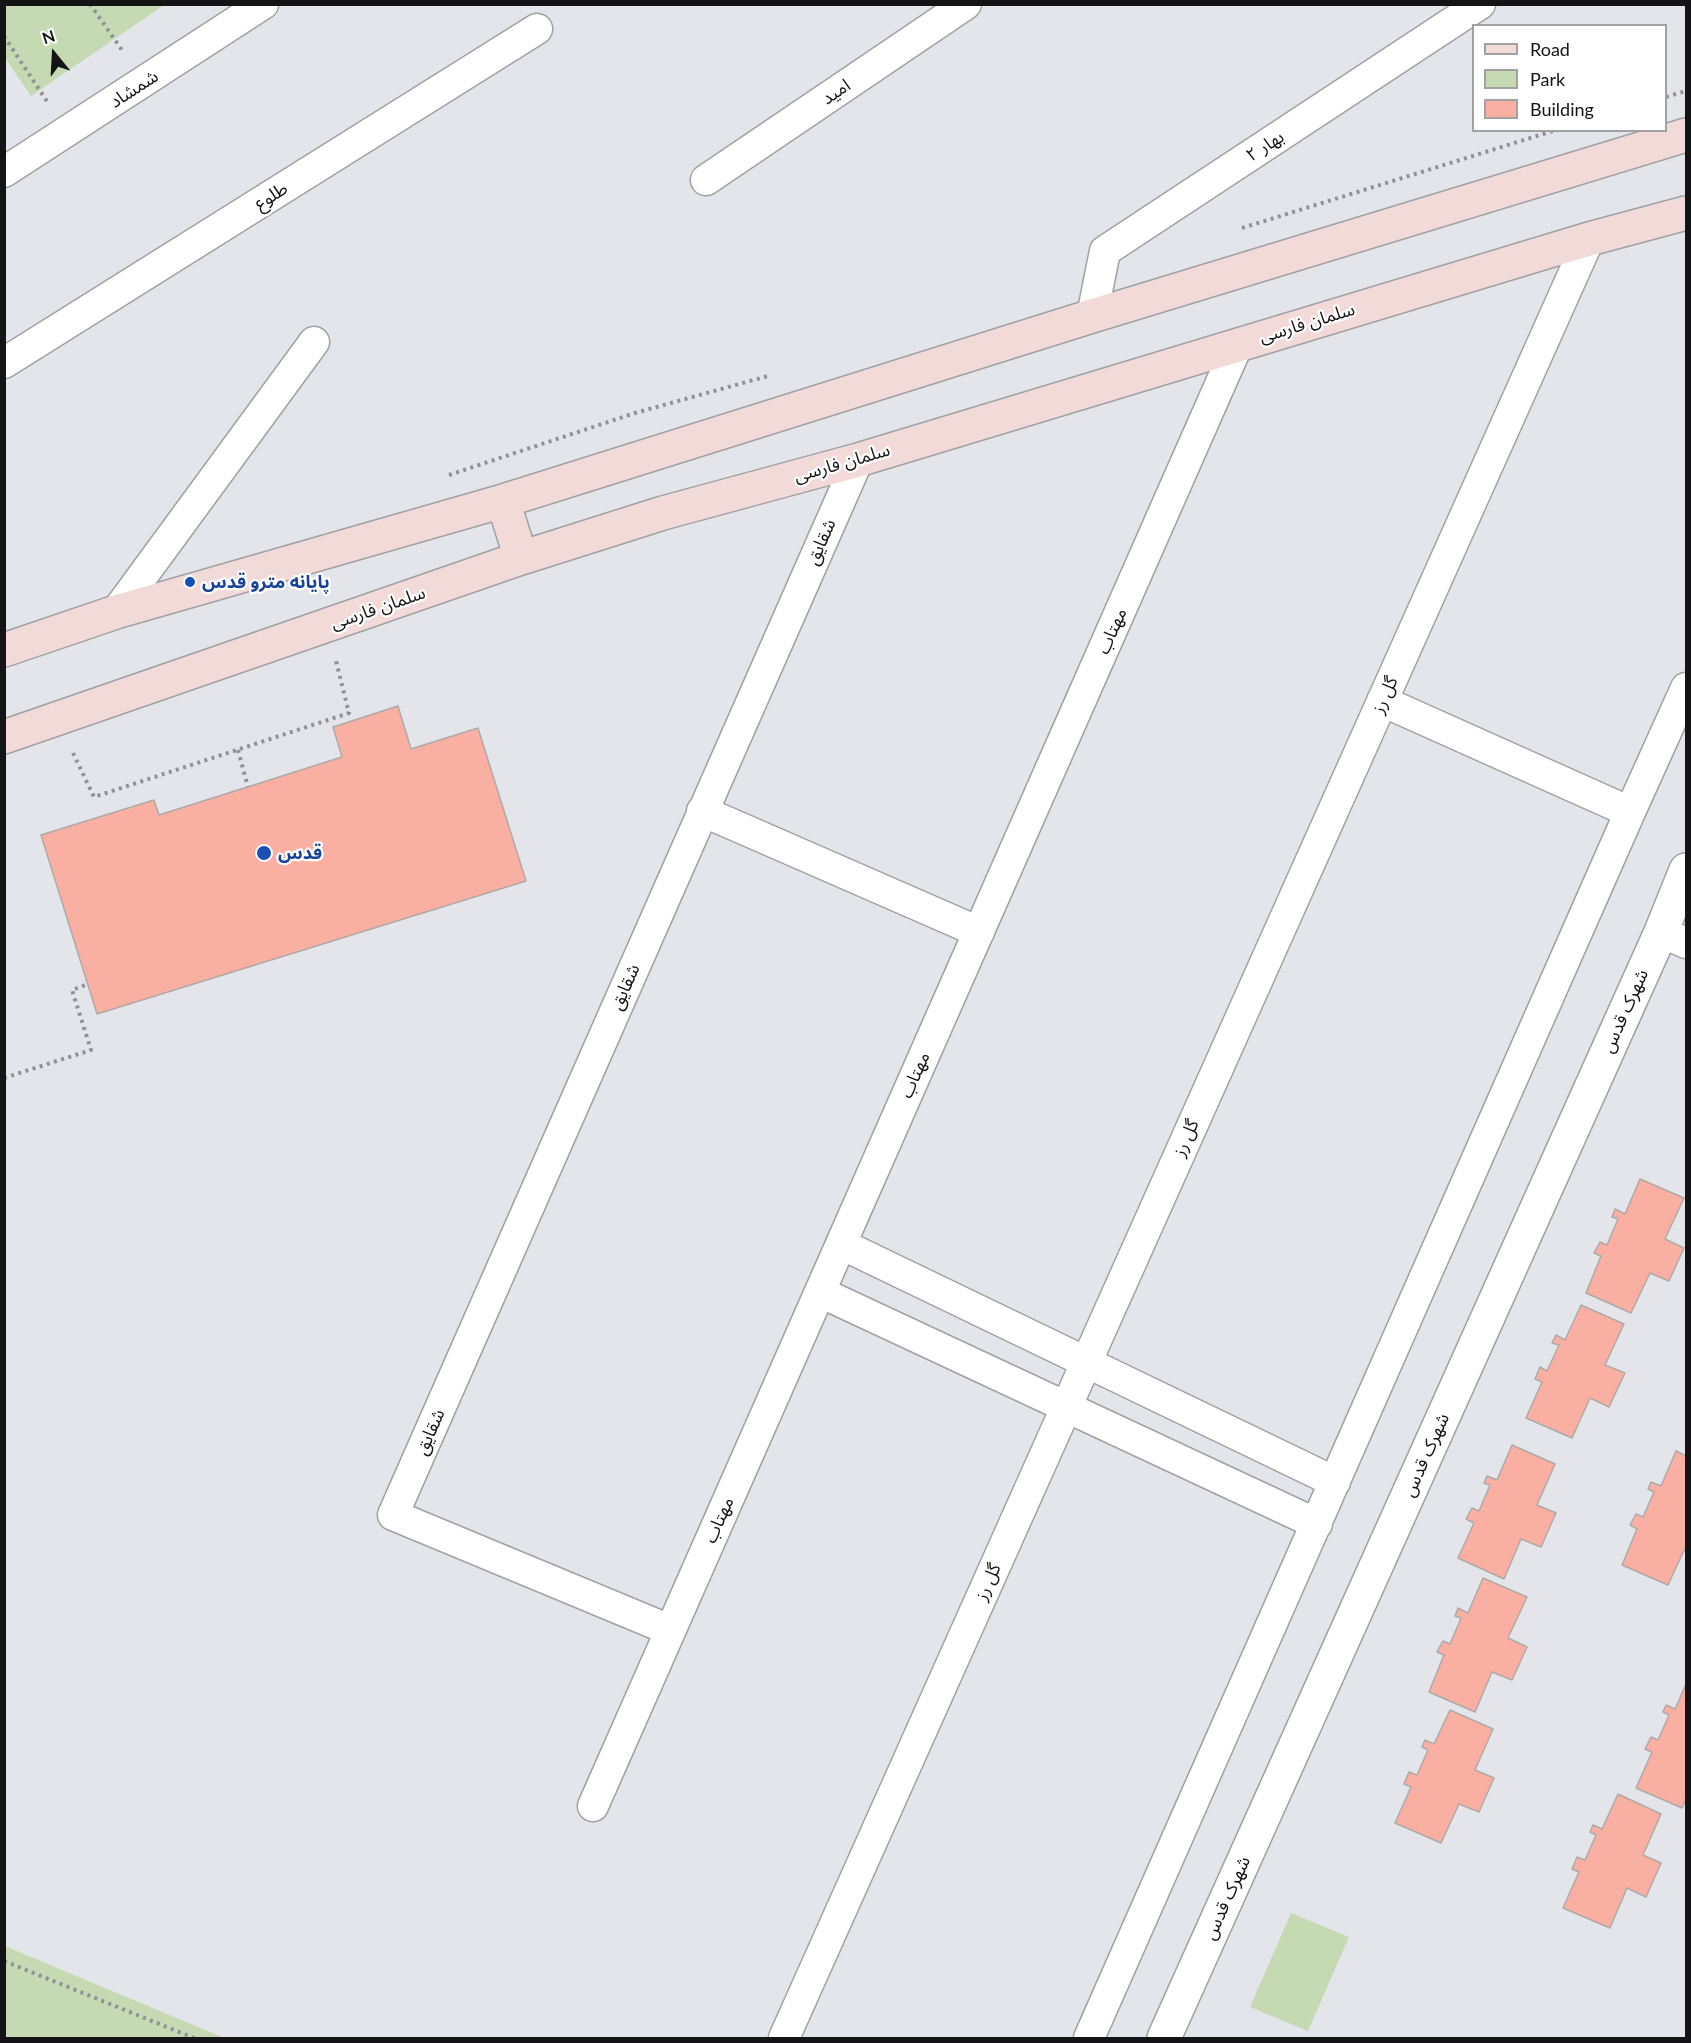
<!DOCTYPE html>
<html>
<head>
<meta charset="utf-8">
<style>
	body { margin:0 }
	#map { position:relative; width:1691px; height:2043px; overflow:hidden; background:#e4e5ea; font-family:Lato,sans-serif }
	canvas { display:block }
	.frame { position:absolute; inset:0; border:6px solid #141416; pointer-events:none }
	.legend { position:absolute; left:1472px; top:24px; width:195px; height:108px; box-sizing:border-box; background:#fff; border:2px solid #a1a1a2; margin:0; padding:8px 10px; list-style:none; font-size:18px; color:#141416 }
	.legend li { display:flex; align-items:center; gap:12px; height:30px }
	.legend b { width:30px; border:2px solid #a1a1a2 }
	.north { position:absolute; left:24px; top:24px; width:60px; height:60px; -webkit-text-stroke:4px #fff; paint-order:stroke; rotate:342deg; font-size:16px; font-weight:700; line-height:24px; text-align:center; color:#141416 }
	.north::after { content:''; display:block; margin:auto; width:21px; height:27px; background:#141416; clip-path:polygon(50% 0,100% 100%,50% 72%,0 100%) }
</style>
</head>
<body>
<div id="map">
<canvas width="1691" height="2043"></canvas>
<div class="frame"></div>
<ul class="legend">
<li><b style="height:8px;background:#f2dad8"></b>Road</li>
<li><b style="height:16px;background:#c5d9b3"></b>Park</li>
<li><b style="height:16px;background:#faafa3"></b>Building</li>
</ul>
<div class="north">N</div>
</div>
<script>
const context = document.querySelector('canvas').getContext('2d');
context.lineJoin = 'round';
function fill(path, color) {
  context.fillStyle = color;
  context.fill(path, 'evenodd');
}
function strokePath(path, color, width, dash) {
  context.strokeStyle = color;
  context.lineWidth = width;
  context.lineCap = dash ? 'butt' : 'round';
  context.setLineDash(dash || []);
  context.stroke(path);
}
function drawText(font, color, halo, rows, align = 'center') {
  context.font = font + ' Lato,"Noto Sans Arabic",sans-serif';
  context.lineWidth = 4.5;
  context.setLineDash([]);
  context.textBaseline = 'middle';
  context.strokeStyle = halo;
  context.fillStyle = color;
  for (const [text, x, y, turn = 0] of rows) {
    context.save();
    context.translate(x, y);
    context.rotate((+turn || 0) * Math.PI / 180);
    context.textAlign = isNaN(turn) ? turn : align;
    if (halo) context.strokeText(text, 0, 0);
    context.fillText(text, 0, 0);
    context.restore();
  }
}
fill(new Path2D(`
	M4 5 5 4 164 5 31 96 5 58Z
	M1291 1913 1349 1937 1308 2031 1250 2007Z
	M5 1946 224 2038H5Z`), '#c5d9b3');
const building = new Path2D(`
	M398 706 411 749 478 728 526 881 97 1014 41 835 154 800 159 815 342 757 333 727Z
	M1640 1179 1684 1198 1665 1239 1684 1248 1669 1281 1650 1273 1631 1313 1586 1293 1601 1256 1594 1253 1600 1242 1607 1245 1618 1219 1612 1217 1615 1209 1625 1214Z
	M1581 1305 1624 1324 1605 1365 1625 1373 1609 1407 1590 1398 1572 1438 1526 1418 1542 1382 1535 1379 1540 1367 1547 1371 1559 1345 1552 1343 1556 1335 1565 1340Z
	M1512 1445 1555 1464 1537 1505 1556 1513 1541 1547 1521 1539 1504 1579 1458 1558 1474 1523 1466 1519 1472 1508 1479 1511 1490 1485 1484 1483 1487 1476 1497 1480Z
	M1676 1451 1686 1456V1546L1668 1585 1622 1565 1637 1529 1630 1525 1636 1514 1643 1517 1654 1492 1648 1489 1651 1482 1661 1486Z
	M1483 1578 1527 1597 1508 1638 1527 1647 1512 1680 1492 1672 1475 1712 1429 1692 1444 1655 1437 1652 1443 1641 1450 1644 1461 1618 1455 1616 1458 1608 1468 1613Z
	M1686 1684V1799L1682 1808 1636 1788 1652 1752 1645 1749 1651 1737 1658 1740 1669 1715 1663 1712 1666 1705 1675 1709Z
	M1450 1710 1493 1729 1475 1770 1494 1778 1479 1812 1459 1804 1441 1843 1395 1823 1411 1787 1404 1784 1409 1772 1417 1775 1428 1750 1422 1747 1425 1740 1434 1744Z
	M1618 1794 1661 1814 1643 1855 1661 1863 1646 1897 1627 1888 1610 1928 1563 1908 1579 1872 1572 1869 1577 1857 1585 1860 1596 1835 1590 1832 1593 1825 1602 1829Z`);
fill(building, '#faafa3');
strokePath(building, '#afa9a8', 1.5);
const minor = new Path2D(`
	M4 172 263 4
	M706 180 966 4
	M1092 316 1105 251 1480 4
	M4 363 537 29
	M116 612 314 342
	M1382 701 1630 812
	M702 811 979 932
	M1661 932 1686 943
	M841 1244 1335 1482
	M820 1292 1317 1524
	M670 1630 393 1515 858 460
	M593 1806 1238 344
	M784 2038 1589 239
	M1089 2038 1630 812 1686 688`);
const tertiary = new Path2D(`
	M1164 2038 1661 932 1686 870`);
const secondary = new Path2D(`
	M503 501 521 558
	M4 650 116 612 503 501 1092 316 1686 135
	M4 737 521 558 663 513 858 460 1589 239 1686 213`);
strokePath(minor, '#a0a1a5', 33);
strokePath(tertiary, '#a0a1a5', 36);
strokePath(secondary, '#a0a1a5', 36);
strokePath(new Path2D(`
	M90 4 124 53
	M4 36 48 103
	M1666 97 1686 91
	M1242 228 1556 130
	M449 475 635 413 768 376
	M238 750 248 787
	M73 753 94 797 349 713 336 661
	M4 1078 91 1050 72 990 88 984
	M4 1961 194 2038`), '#919195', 4, [3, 4.5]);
strokePath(minor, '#fff', 30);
strokePath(tertiary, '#fff', 33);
strokePath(secondary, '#f2dad8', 33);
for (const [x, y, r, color] of [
	[190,582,6,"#1a4fb4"],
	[264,853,8,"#1a4fb4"]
]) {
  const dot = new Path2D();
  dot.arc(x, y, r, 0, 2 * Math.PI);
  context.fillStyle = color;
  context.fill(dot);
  strokePath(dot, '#fff', 2);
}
drawText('18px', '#141416', '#fff', [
	["شمشاد",134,89,-33],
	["امید",836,92,-34],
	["بهار ۲",1265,146,-33],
	["طلوع",271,196,-32],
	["سلمان فارسی",1307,323,-17],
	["سلمان فارسی",842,463,-16],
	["شقايق",821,542,-66],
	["سلمان فارسی",378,608,-19],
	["مهتاب",1112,631,-66],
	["گل رز",1385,695,-66],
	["شقايق",625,987,-66],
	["شهرک قدس",1625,1011,-66],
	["مهتاب",915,1075,-66],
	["گل رز",1186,1138,-66],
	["شقايق",430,1432,-66],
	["شهرک قدس",1426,1455,-66],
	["مهتاب",719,1520,-66],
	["گل رز",988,1582,-66],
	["شهرک قدس",1227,1898,-66]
]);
drawText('bold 18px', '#164399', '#fff', [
	["پایانه مترو قدس",202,582],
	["قدس",278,853]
], 'left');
</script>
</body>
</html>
